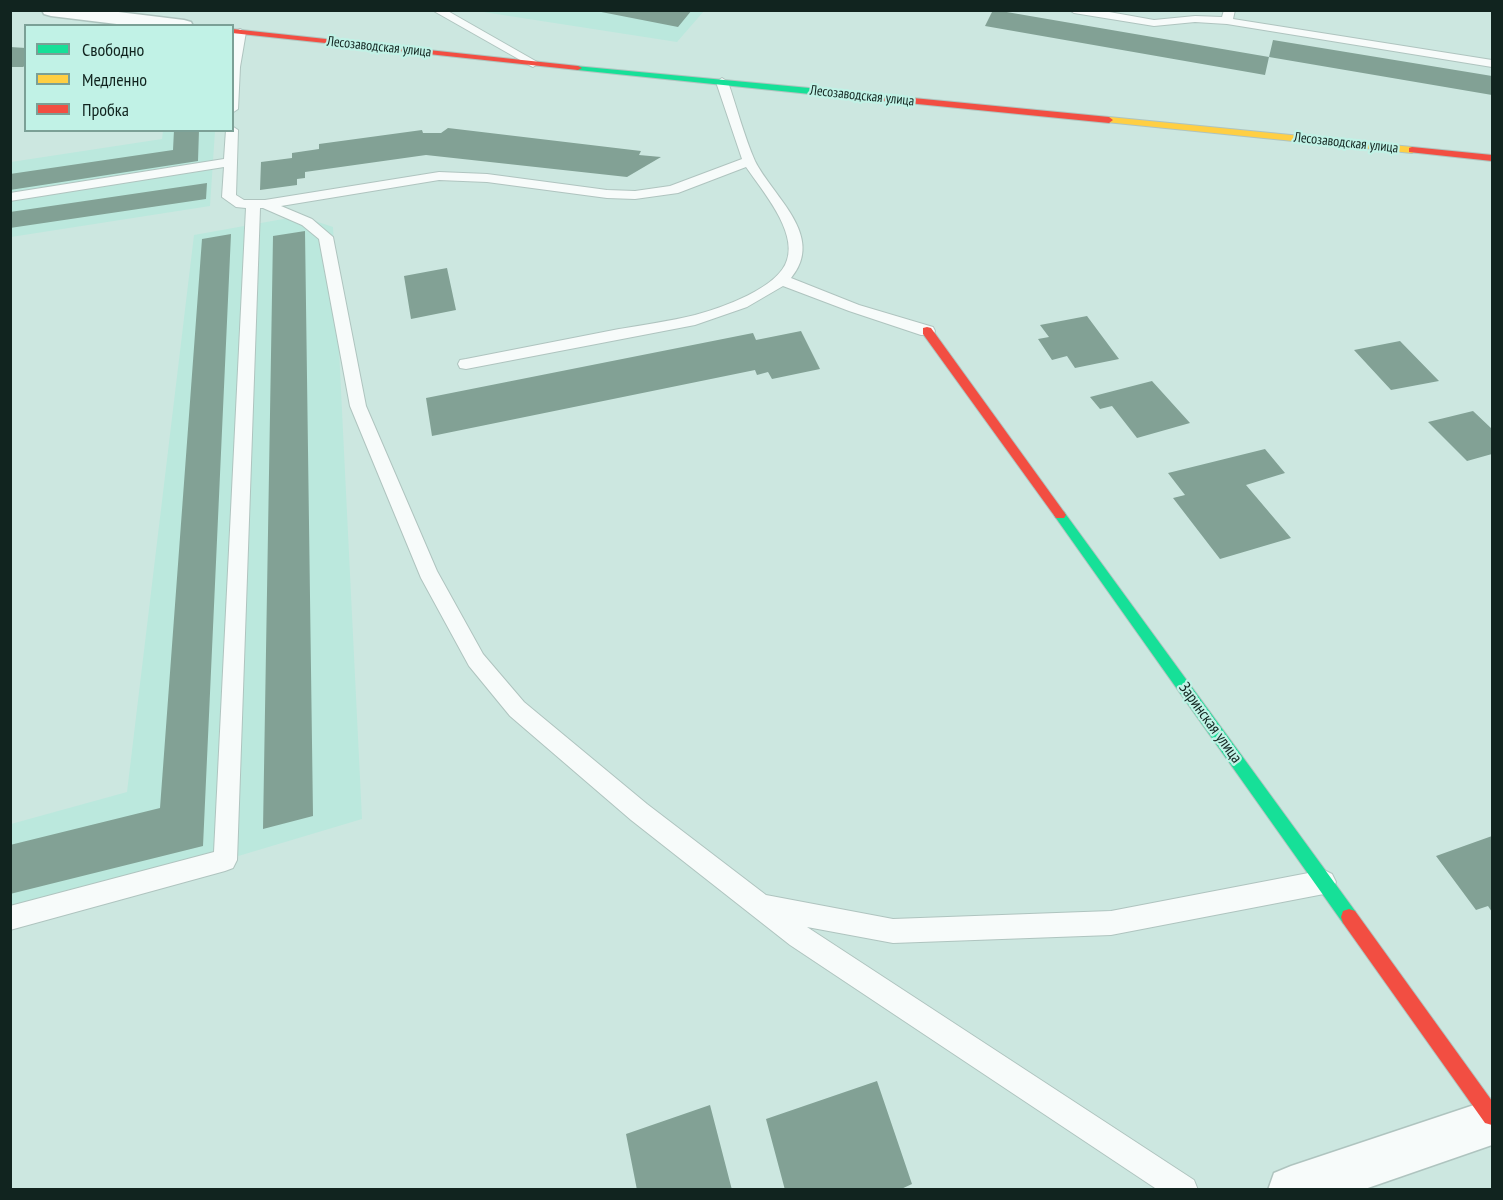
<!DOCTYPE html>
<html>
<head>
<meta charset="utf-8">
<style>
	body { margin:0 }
	#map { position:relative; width:1503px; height:1200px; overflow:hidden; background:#cce7e0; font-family:"PT Sans Narrow",sans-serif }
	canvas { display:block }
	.frame { position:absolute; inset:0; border:12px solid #11241f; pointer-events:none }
	.legend { position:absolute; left:24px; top:24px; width:210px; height:108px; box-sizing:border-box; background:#c1f2e6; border:2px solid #7ba096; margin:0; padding:8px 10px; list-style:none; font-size:18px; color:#11241f }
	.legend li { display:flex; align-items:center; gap:12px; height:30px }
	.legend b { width:30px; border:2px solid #7ba096 }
</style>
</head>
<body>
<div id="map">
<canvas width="1503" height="1200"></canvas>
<div class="frame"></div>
<ul class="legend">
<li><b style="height:8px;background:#16e098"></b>Свободно</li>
<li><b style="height:8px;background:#ffcf43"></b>Медленно</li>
<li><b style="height:8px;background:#f24e42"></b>Пробка</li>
</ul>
</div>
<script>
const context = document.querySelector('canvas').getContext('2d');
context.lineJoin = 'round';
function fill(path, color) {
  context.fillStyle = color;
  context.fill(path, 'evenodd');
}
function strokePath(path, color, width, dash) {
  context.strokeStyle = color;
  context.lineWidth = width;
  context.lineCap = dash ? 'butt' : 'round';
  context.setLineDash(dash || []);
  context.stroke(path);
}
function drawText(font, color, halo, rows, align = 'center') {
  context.font = font + ' "PT Sans Narrow",sans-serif';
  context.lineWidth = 4.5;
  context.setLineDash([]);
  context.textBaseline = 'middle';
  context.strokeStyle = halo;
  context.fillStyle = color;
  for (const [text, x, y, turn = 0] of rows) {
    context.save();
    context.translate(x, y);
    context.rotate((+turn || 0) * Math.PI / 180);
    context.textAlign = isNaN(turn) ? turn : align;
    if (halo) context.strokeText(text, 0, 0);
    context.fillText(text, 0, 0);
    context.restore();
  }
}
fill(new Path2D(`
	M477 11H704L677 42Z
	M163 131H215L210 206 11 237V162L162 139Z
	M300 216 333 227 362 819 225 860 11 915V824L127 792 194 235Z`), '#bbe8dd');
fill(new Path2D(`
	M591 10H692L678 27Z
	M993 10H995L1269 57 1265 75 985 26Z
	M1273 40 1492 76V95L1269 57Z
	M10 47 26 48V65L23 67H10Z
	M448 128 641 151 639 155 661 157 627 177 426 155 305 172V178L297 179V185L260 190 261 162 292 158V153L319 149V144L422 130 423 133H441Z
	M174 130H199L198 161 10 190V174L173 150Z
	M207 183 206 199 10 228V212Z
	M305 231 313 816 263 829 273 236Z
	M231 234 203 846 10 894V845L160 808 202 239Z
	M447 268 456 310 411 319 404 276Z
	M1087 316 1119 359 1075 368 1067 356 1052 360 1038 339 1049 337 1040 325Z
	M801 331 820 369 772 379 768 372 757 375 755 370 432 436 426 398 753 333 756 340Z
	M1400 341 1439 381 1391 390 1354 350Z
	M1152 381 1190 423 1137 438 1112 406 1100 409 1090 397Z
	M1473 411 1492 429V454L1467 461 1428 422Z
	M1265 449 1285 473 1246 485 1291 538 1220 559 1173 498 1185 495 1168 473Z
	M1492 836V912L1488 906 1476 910 1436 856Z
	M877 1081 912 1184 899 1190H785L766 1119Z
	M710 1105 732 1190H637L626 1134Z`), '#82a195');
const lane = new Path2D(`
	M432 10H446L539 63 533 67 529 65Z
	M1069 10H1098L1154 20 1195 16 1222 17 1224 10H1235L1233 19 1492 60V67L1227 24 1195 22 1154 26 1074 13Z
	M240 29 246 32 240 67 238 109 232 113V42L234 32Z
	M722 78 728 82C737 108 744 136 755 161 773 197 826 236 791 278L859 305 933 327 935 331 933 335H921L849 311 783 286 747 307 695 325 466 369 460 368 458 364 460 360 466 359C517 349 568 339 619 329 644 325 670 321 695 315 721 308 779 288 787 260 797 231 762 190 746 167L678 193 635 199 607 198 487 182 439 180 281 206 312 219 333 237 366 406 437 571 483 654 524 702 647 804 766 895 893 919 1111 911 1324 870 1332 874 1336 882 1332 890 1324 894 1111 935 893 943 807 927 1194 1180 1198 1190H1158L790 945 631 820 510 716 469 666 421 578 350 406 319 239 302 225 263 208H260L237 860 233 868 225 871 10 930V906L214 852 246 208 236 207 222 197 224 167 10 201V193L224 159 226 130H232V126L238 130 236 195 244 200H265L439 172 487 174 607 190 635 191 670 186 742 159 716 82Z`);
const street = new Path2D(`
	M42 10H102L184 20 191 22 193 26H133L51 16 44 14Z
	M1492 1099V1145L1362 1190H1268L1274 1173 1291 1166Z`);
const fast = new Path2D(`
	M575 66 820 89 824 92 820 95 578 70 574 68Z
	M1060 510 1064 512 1355 911 1357 917 1355 923 1349 925 1343 923 1056 518 1054 515Z`);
const slow = new Path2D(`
	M1109 117 1412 147 1417 150 1412 153 1106 122 1105 120Z`);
const jam = new Path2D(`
	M232 29 578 66 582 68 578 70 232 33Z
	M820 89 1109 117 1113 120 1109 123 817 94V90Z
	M1412 147 1492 155V161L1409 152V148Z
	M927 327 931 328 1064 512 1066 515 1064 518H1056L923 334V328Z
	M1349 909 1355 911 1492 1101V1125L1485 1123 1343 923 1341 917 1343 911Z`);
strokePath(lane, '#afc4bf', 2);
strokePath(street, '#afc4bf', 3);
strokePath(fast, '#afc4bf', 2);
strokePath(slow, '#afc4bf', 2);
strokePath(jam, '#afc4bf', 2);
fill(lane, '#f7fbfa');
fill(street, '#f7fbfa');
fill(fast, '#16e098');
fill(slow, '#ffcf43');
fill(jam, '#f24e42');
drawText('14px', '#11241f', '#c1f2e6', [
	["Лесозаводская улица",379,47,6],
	["Лесозаводская улица",862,96,6],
	["Лесозаводская улица",1346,143,6]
]);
drawText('16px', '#11241f', '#c1f2e6', [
	["Заринская улица",1210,723,54]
]);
</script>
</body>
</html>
